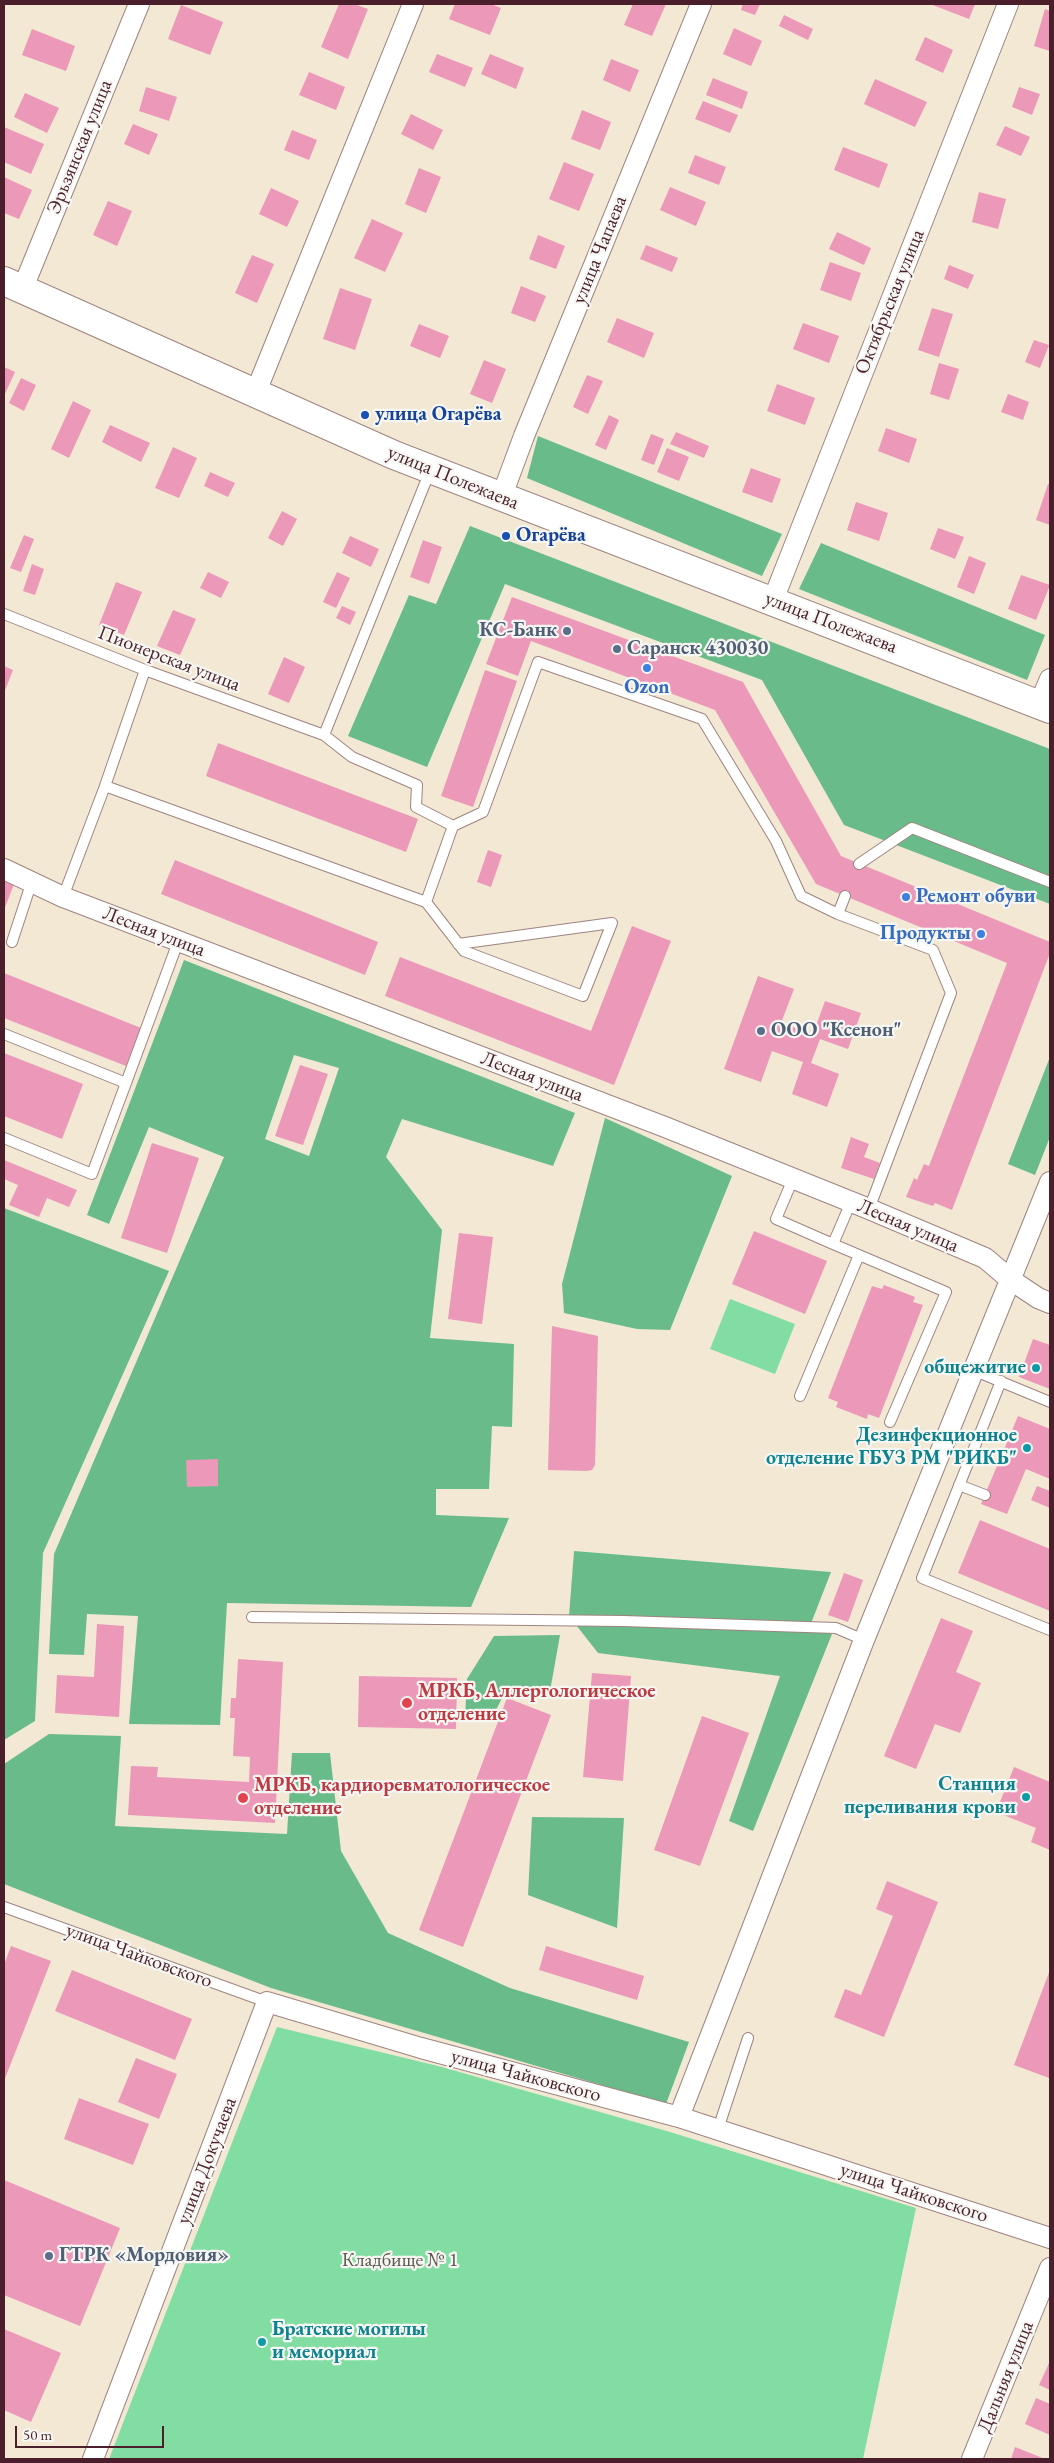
<!DOCTYPE html>
<html>
<head>
<meta charset="utf-8">
<style>
	body { margin:0 }
	#map { position:relative; width:1054px; height:2463px; overflow:hidden; background:#f2e8d4; font-family:"EB Garamond",serif }
	canvas { display:block }
	.frame { position:absolute; inset:0; border:5px solid #4a1f2b; pointer-events:none }
	.scale { position:absolute; left:15px; top:2426px; width:149px; height:22px; box-sizing:border-box; border:2px solid #4a1f2b; border-top:0; padding-left:6px; font-size:15px; line-height:18px; white-space:nowrap; color:#4a1f2b; -webkit-text-stroke:4px #f6f6f2; paint-order:stroke }
</style>
</head>
<body>
<div id="map">
<canvas width="1054" height="2463"></canvas>
<div class="frame"></div>
<div class="scale">50 m</div>
</div>
<script>
const context = document.querySelector('canvas').getContext('2d');
context.lineJoin = 'round';
function fill(path, color) {
  context.fillStyle = color;
  context.fill(path, 'evenodd');
}
function strokePath(path, color, width, dash) {
  context.strokeStyle = color;
  context.lineWidth = width;
  context.lineCap = dash ? 'butt' : 'round';
  context.setLineDash(dash || []);
  context.stroke(path);
}
function drawText(font, color, halo, rows, align = 'center') {
  context.font = font + ' "EB Garamond",serif';
  context.lineWidth = 4.5;
  context.setLineDash([]);
  context.textBaseline = 'middle';
  context.strokeStyle = halo;
  context.fillStyle = color;
  for (const [text, x, y, turn = 0] of rows) {
    context.save();
    context.translate(x, y);
    context.rotate((+turn || 0) * Math.PI / 180);
    context.textAlign = isNaN(turn) ? turn : align;
    if (halo) context.strokeText(text, 0, 0);
    context.fillText(text, 0, 0);
    context.restore();
  }
}
fill(new Path2D(`
	M730 1299 795 1324 775 1374 710 1349Z
	M277 2027 442 2067 670 2132 916 2208 863 2459H109Z`), '#82dda3');
fill(new Path2D(`
	M538 436 782 534 762 576 527 478Z
	M470 526 1050 749V904L844 825 762 680 505 584 427 767 348 736 409 595 436 604Z
	M821 543 1045 635 1027 680 799 589Z
	M184 960 575 1113 553 1166 402 1119 386 1157 442 1230 430 1338 514 1344 512 1427 492 1426 489 1489H436V1515L509 1518 471 1607 227 1603 220 1725 129 1724 138 1616 87 1614 84 1655 49 1654 54 1554 224 1157 149 1127 109 1224 87 1215ZM294 1055 339 1068 309 1156 265 1139Z
	M1050 1057V1137L1035 1175 1008 1164Z
	M605 1118 732 1176 670 1330 637 1329 564 1313 562 1284Z
	M4 1208 169 1271 43 1553 35 1721 4 1740Z
	M574 1551 831 1572 810 1626 832 1634 753 1831 729 1821 780 1676 598 1653 569 1616Z
	M560 1635 549 1697 504 1694 491 1720 465 1718 467 1679 494 1636Z
	M49 1734 121 1736 115 1826 287 1834 292 1753H330L341 1851 388 1933 510 1988 689 2042 666 2104 271 1988 4 1884V1764Z
	M532 1817 624 1818 617 1928 528 1895Z`), '#69bc89');
fill(new Path2D(`
	M339 4H354L368 9 348 59 321 47Z
	M455 4H491L501 8 490 35 449 19Z
	M633 4H666L652 36 624 25Z
	M743 4H760L755 15 741 10Z
	M930 4H975L969 19Z
	M181 5 223 22 210 55 168 39Z
	M1045 9 1050 11V51L1034 46Z
	M784 15 813 29 808 40 779 26Z
	M734 28 762 41 751 66 723 54Z
	M32 29 75 46 66 71 22 55Z
	M925 37 953 50 943 73 915 60Z
	M437 54 473 68 465 87 429 72Z
	M490 54 524 68 516 89 481 74Z
	M611 59 639 70 630 92 603 80Z
	M309 72 345 87 336 110 299 95Z
	M713 78 748 92 742 109 706 95Z
	M875 79 927 102 915 127 864 104Z
	M146 87 177 97 169 121 139 111Z
	M1019 87 1040 94 1032 115 1012 107Z
	M25 93 59 108 47 133 14 117Z
	M703 101 738 115 730 133 695 119Z
	M582 110 611 122 600 150 571 139Z
	M411 114 443 130 433 150 401 134Z
	M133 124 158 134 149 155 124 144Z
	M1005 126 1030 137 1021 156 996 145Z
	M4 127 44 144 31 174 4 162Z
	M292 130 317 140 309 160 284 150Z
	M843 147 888 164 879 188 834 170Z
	M695 155 726 167 719 185 688 173Z
	M564 162 594 174 579 211 549 199Z
	M419 168 441 177 426 213 405 204Z
	M4 177 32 190 19 219 4 213Z
	M670 187 706 202 696 226 660 210Z
	M271 188 299 201 287 227 259 214Z
	M979 192 1006 199 998 229 972 222Z
	M108 201 132 211 117 246 93 235Z
	M372 219 403 233 385 272 354 258Z
	M837 232 871 248 864 265 829 249Z
	M538 235 565 246 556 269 529 259Z
	M646 245 678 258 672 272 640 259Z
	M252 255 274 264 257 303 235 293Z
	M830 262 861 273 851 301 820 290Z
	M949 265 974 275 968 289 944 279Z
	M521 286 546 296 535 322 511 313Z
	M340 288 372 299 355 350 323 339Z
	M932 308 953 314 939 357 918 350Z
	M617 318 654 333 644 358 607 342Z
	M803 323 839 336 829 363 793 349Z
	M419 324 449 336 440 358 410 346Z
	M1034 340 1049 345 1040 368 1025 362Z
	M484 360 506 369 492 403 470 394Z
	M939 363 959 369 949 400 930 394Z
	M4 367 15 372 4 396Z
	M587 375 603 381 588 414 573 407Z
	M21 378 36 385 24 411 9 403Z
	M777 384 815 398 805 425 767 411Z
	M1008 394 1029 402 1023 420 1001 412Z
	M73 401 91 410 69 458 51 449Z
	M609 415 619 420 606 450 595 445Z
	M110 425 150 443 141 462 102 442Z
	M886 428 917 439 909 463 878 451Z
	M676 432 709 446 704 458 670 444Z
	M651 434 664 439 654 465 641 460Z
	M173 447 197 458 179 498 155 488Z
	M667 448 689 457 679 481 657 472Z
	M751 468 781 479 772 503 742 492Z
	M210 472 235 483 228 497 204 486Z
	M1048 484 1050 485V525L1036 520Z
	M856 502 888 513 879 541 847 530Z
	M282 511 297 519 283 546 268 538Z
	M938 528 964 537 955 559 930 549Z
	M24 535 34 539 21 572 10 568Z
	M350 536 379 549 371 567 342 553Z
	M423 540 442 547 429 584 410 577Z
	M969 556 986 563 974 594 957 587Z
	M32 564 44 569 35 595 23 591Z
	M208 572 229 582 221 598 200 588Z
	M337 572 350 578 336 608 323 602Z
	M1021 575 1050 585 1036 620 1008 609Z
	M116 582 142 592 124 635 99 625Z
	M512 597 743 682 841 856 1050 942V953L952 1210 935 1203 933 1206 906 1197 914 1178 917 1180 924 1164 929 1166 1007 963 816 884 715 710 531 641 518 676 486 664Z
	M342 606 356 612 350 625 336 618Z
	M173 610 196 619 180 655 157 646Z
	M727 639 737 642 734 653 724 650Z
	M284 657 305 667 289 703 268 694Z
	M4 666 13 670 4 693Z
	M485 670 517 681 473 807 441 796Z
	M218 743 418 819 406 852 206 776Z
	M488 850 502 855 491 887 477 882Z
	M175 860 378 942 365 975 161 894Z
	M4 874 16 879 4 910Z
	M632 926 671 941 614 1085 385 996 400 957 591 1031Z
	M4 973 141 1028 126 1066 4 1018Z
	M758 976 794 989 781 1023 813 1034 825 1001 861 1013 848 1049 820 1039 811 1063 839 1074 827 1107 792 1094 803 1062 772 1051 761 1082 724 1069Z
	M4 1053 83 1084 62 1139 4 1116Z
	M300 1065 328 1074 303 1145 275 1136Z
	M851 1137 869 1144 864 1157 880 1163 874 1179 841 1168Z
	M152 1143 199 1158 167 1253 121 1238Z
	M4 1160 77 1190 69 1207 47 1198 39 1217 9 1205 18 1185 4 1179Z
	M754 1231 827 1261 805 1314 732 1284Z
	M459 1233 493 1237 482 1324 448 1319Z
	M884 1285 915 1297 913 1302 923 1305 879 1418 868 1414 867 1419 836 1407 838 1402 828 1398 872 1286 882 1289Z
	M552 1326 598 1336 595 1465 592 1470 587 1471 548 1470Z
	M1033 1339 1050 1345V1389L1019 1377Z
	M1018 1416 1050 1429V1479L1026 1469 1007 1514 981 1504Z
	M218 1459V1486L187 1487 186 1460Z
	M1037 1486 1050 1491V1508L1031 1500Z
	M980 1520 1050 1549V1611L958 1573Z
	M844 1573 863 1580 848 1622 828 1615Z
	M941 1618 973 1631 956 1672 981 1683 960 1733 935 1724 916 1769 884 1756Z
	M97 1624 124 1626 119 1717 55 1713 57 1675 94 1677Z
	M238 1659 283 1662 275 1823 128 1815 131 1766 158 1767 157 1777 249 1782 250 1757 233 1756 235 1718H230L231 1698H236Z
	M592 1673 631 1676 623 1781 583 1777Z
	M359 1676 457 1678 456 1729 358 1727Z
	M507 1698 551 1715 463 1947 419 1930Z
	M702 1716 749 1733 700 1866 654 1850Z
	M1014 1767 1050 1782V1850L1031 1842 1036 1828 996 1812Z
	M887 1881 938 1902 884 2037 834 2017 845 1989 861 1995 893 1916 876 1909Z
	M11 1946 51 1961 4 2081V1965Z
	M546 1946 644 1976 637 2000 539 1970Z
	M72 1970 192 2019 175 2060 55 2011Z
	M1050 1970V2076L1049 2078 1014 2065Z
	M136 2058 177 2074 159 2119 118 2102Z
	M79 2098 149 2124 133 2165 64 2139Z
	M4 2180 120 2228 80 2326 4 2295Z
	M4 2329 61 2353 31 2422 4 2410Z
	M1050 2361V2390L1039 2385Z
	M1036 2398 1050 2404V2435L1025 2424Z
	M1015 2447 1045 2459H1011Z`), '#ec98b9');
const service = new Path2D(`
	M430 471 324 735 352 757 417 785 416 807 453 826 483 812 538 662 702 719 776 841 801 896 838 914 933 950 951 993 869 1209
	M4 614 145 670 324 735
	M105 786 145 670
	M859 864 912 828 1050 882
	M63 897 105 786 426 902 453 826
	M426 902 464 951 583 996 612 923 458 944
	M838 914 845 896
	M12 942 32 881
	M4 1034 126 1083 178 942
	M4 1138 92 1174 126 1083
	M793 1179 776 1219 833 1244
	M851 1202 833 1244 946 1292 890 1422
	M975 1371 1050 1402
	M1001 1381 922 1578 1050 1630
	M800 1396 859 1255
	M959 1485 985 1495
	M252 1617 623 1621 836 1628 864 1640
	M4 1907 267 2002
	M718 2129 748 2038`);
const minor = new Path2D(`
	M22 290 139 4
	M255 394 413 4
	M501 498 524 436 701 4
	M773 600 1008 4
	M1039 705 1050 679
	M4 869 63 897 665 1127 869 1209 985 1258 1011 1280 1038 1298 1050 1303
	M679 2117 864 1640 1050 1182
	M93 2459 267 2002 421 2048 679 2117 1050 2238
	M972 2459 1050 2268`);
const primary = new Path2D(`
	M4 281 394 455 1050 709`);
strokePath(service, '#9e8480', 12);
strokePath(minor, '#9e8480', 22);
strokePath(primary, '#9e8480', 30);
strokePath(service, '#fff', 10);
strokePath(minor, '#fff', 20);
strokePath(primary, '#fff', 28);
for (const [x, y, r, color] of [
	[365,415,5,"#1a4fb4"],
	[506,536,5,"#1a4fb4"],
	[567,631,5,"#5c6f8a"],
	[617,649,5,"#5c6f8a"],
	[647,668,5,"#3f7fe0"],
	[906,897,5,"#3f7fe0"],
	[981,934,5,"#3f7fe0"],
	[761,1031,5,"#5c6f8a"],
	[1036,1368,5,"#0f9aa8"],
	[1027,1448,5,"#0f9aa8"],
	[407,1703,6,"#e0444e"],
	[1026,1797,5,"#0f9aa8"],
	[243,1798,6,"#e0444e"],
	[49,2256,5,"#5c6f8a"],
	[262,2342,5,"#0f9aa8"]
]) {
  const dot = new Path2D();
  dot.arc(x, y, r, 0, 2 * Math.PI);
  context.fillStyle = color;
  context.fill(dot);
  strokePath(dot, '#f6f6f2', 2);
}
drawText('20px', '#4a1f2b', '#f6f6f2', [
	["Эрьзянская улица",80,147,-68],
	["улица Чапаева",600,250,-68],
	["Октябрьская улица",890,302,-68],
	["улица Полежаева",453,478,22],
	["улица Полежаева",831,623,21],
	["Пионерская улица",169,659,21],
	["Лесная улица",154,932,21],
	["Лесная улица",532,1077,21],
	["Лесная улица",908,1226,23],
	["улица Чайковского",139,1956,20],
	["улица Чайковского",526,2076,15],
	["улица Докучаева",207,2161,-69],
	["улица Чайковского",914,2193,18],
	["Дальняя улица",1006,2377,-68]
]);
drawText('bold 20px', '#164399', '#f6f6f2', [
	["улица Огарёва",375,415],
	["Огарёва",516,536]
], 'left');
drawText('bold 20px', '#4e5e75', '#f6f6f2', [
	["КС-Банк",557,631,"right"],
	["Саранск 430030",627,649],
	["ООО \"Ксенон\"",771,1031],
	["ГТРК «Мордовия»",59,2256]
], 'left');
drawText('bold 20px', '#366cbe', '#f6f6f2', [
	["Ozon",647,688],
	["Ремонт обуви",916,897,"left"],
	["Продукты",971,934,"right"]
]);
drawText('bold 20px', '#0d838f', '#f6f6f2', [
	["общежитие",1026,1368],
	["Дезинфекционное",1017,1436],
	["отделение ГБУЗ РМ \"РИКБ\"",1017,1459],
	["Станция",1016,1785],
	["переливания крови",1016,1808],
	["Братские могилы",272,2330,"left"],
	["и мемориал",272,2353,"left"]
], 'right');
drawText('bold 20px', '#be3a42', '#f6f6f2', [
	["МРКБ, Аллергологическое",418,1692],
	["отделение",418,1715],
	["МРКБ, кардиоревматологическое",254,1786],
	["отделение",254,1809]
], 'left');
drawText('20px', '#5b584f', '#f6f6f2', [
	["Кладбище № 1",400,2261]
]);
</script>
</body>
</html>
